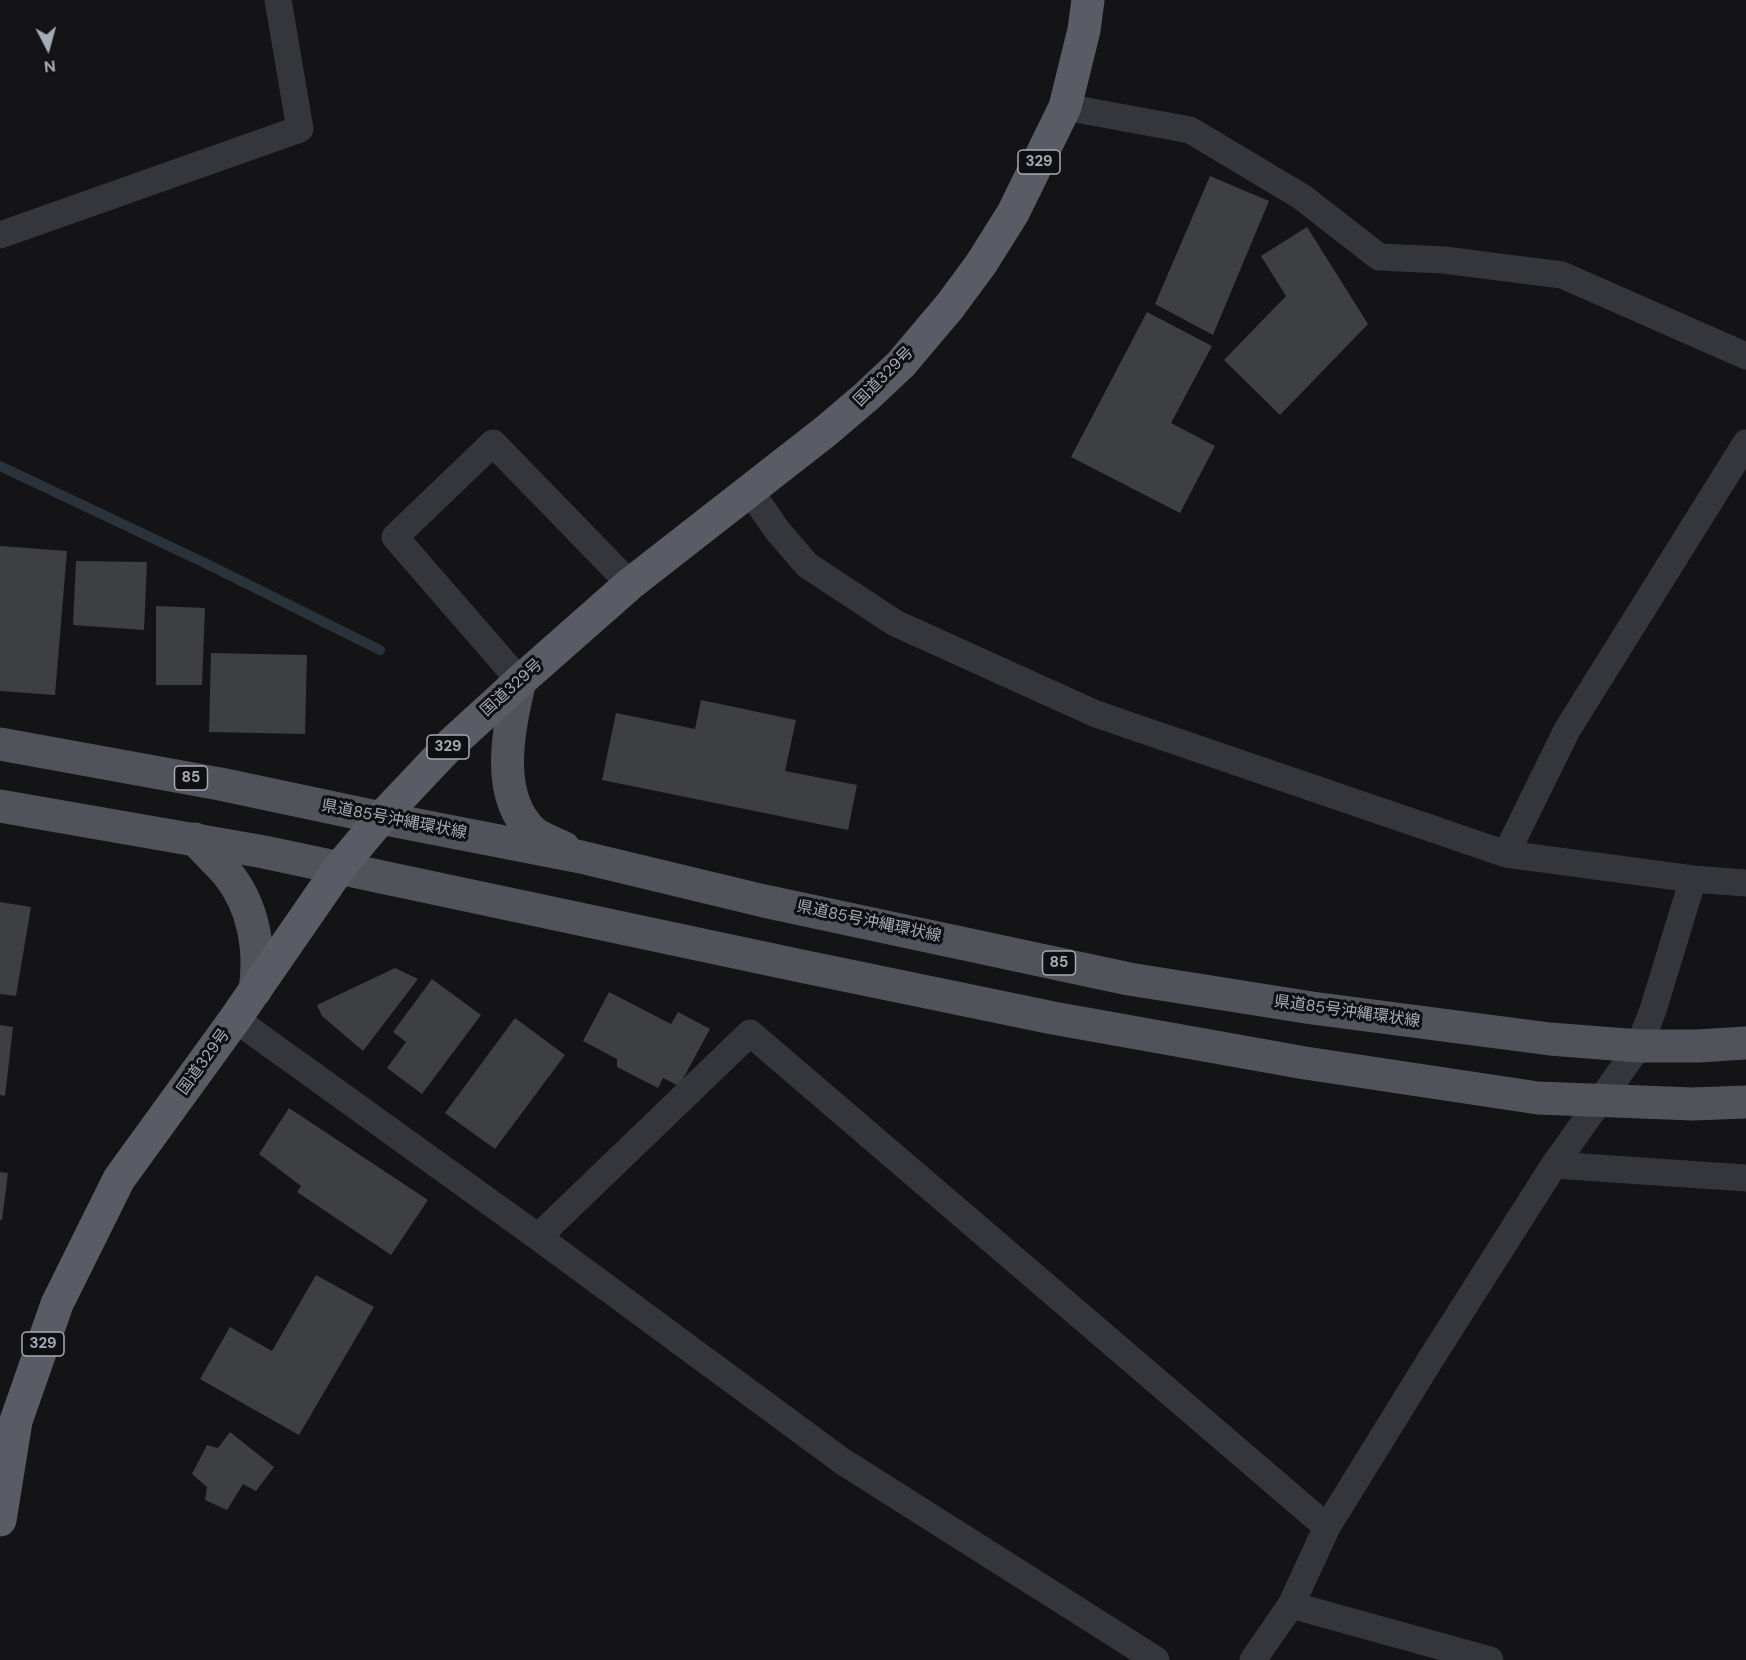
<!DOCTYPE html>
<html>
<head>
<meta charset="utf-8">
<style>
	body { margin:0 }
	#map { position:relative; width:1746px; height:1660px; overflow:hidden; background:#141416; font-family:"DM Sans",sans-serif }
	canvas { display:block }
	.north { position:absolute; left:18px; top:18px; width:60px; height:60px; -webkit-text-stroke:4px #0f0f11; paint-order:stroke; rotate:174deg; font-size:16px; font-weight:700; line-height:24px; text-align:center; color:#a5abb7 }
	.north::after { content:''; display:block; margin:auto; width:21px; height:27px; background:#a5abb7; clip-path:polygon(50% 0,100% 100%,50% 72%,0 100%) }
</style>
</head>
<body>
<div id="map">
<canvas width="1746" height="1660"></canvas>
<div class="north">N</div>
</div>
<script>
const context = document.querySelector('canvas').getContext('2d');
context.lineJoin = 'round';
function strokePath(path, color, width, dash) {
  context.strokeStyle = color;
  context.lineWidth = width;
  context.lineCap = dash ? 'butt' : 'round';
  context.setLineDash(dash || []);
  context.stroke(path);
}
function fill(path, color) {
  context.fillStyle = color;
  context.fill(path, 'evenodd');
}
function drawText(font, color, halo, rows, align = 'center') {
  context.font = font + ' "DM Sans","Noto Sans JP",sans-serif';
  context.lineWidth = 6;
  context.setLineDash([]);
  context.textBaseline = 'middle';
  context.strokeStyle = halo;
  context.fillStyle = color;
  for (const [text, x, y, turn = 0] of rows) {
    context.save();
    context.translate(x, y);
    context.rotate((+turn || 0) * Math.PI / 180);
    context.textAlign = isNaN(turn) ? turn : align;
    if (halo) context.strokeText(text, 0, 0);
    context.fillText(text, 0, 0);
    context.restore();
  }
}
strokePath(new Path2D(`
	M0 466 207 564 380 650`), '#2a333b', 10);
fill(new Path2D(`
	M1210 176 1269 201 1213 335 1155 304Z
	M1307 227 1368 324 1280 415 1224 360 1286 296 1261 256Z
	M1147 312 1212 346 1171 423 1215 446 1180 513 1071 457Z
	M0 546 67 551 55 695 0 691Z
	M76 561 147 562 144 630 73 625Z
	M156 606 205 608 202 685H156Z
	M211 653 307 655 305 734 209 732Z
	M701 700 796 720 785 771 857 785 848 830 602 780 616 713 695 729Z
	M0 902 31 907 16 996 0 994Z
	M395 968 418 979 363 1051 322 1016 317 1005Z
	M432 979 481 1015 422 1094 387 1068 406 1042 393 1032Z
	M609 992 671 1024 678 1012 710 1029 679 1086 663 1078 658 1088 617 1067V1059L583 1041Z
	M515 1018 565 1055 495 1149 445 1113Z
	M0 1025 13 1027 5 1096 0 1095Z
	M289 1108 428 1200 391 1255 297 1192 301 1186 259 1154Z
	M0 1172 8 1173 2 1220H0Z
	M316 1275 374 1307 299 1435 200 1379 230 1327 272 1351Z
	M230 1432 274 1467 256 1491 243 1484 227 1510 205 1500 207 1487 192 1474 207 1445 218 1448Z`), '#3e3f43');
strokePath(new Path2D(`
	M1065 107 1190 130 1302 197 1379 257 1444 260 1562 275 1746 356
	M0 235 300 129 278 0
	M750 491 777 530 807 565 895 623 1096 714 1506 854 1693 879 1746 883
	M520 681 395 537 493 443 630 584
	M1506 854 1567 730 1746 443
	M235 1019 538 1237 842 1461 1156 1660
	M1554 1165 1746 1178
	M538 1237 750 1033 1327 1527
	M1291 1605 1490 1660
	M1253 1660 1291 1605 1327 1527 1432 1357 1554 1165 1639 1046 1653 1010 1693 879`), '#35363b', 27);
strokePath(new Path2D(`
	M520 681C509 727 493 796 534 833 542 839 555 843 564 848
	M0 744 220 784 381 818 581 857 764 901 1129 979 1312 1008 1550 1039 1639 1046H1698L1746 1043
	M0 806 264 852 801 966 1053 1018 1305 1063 1538 1098 1693 1104 1746 1102
	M195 839C205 851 217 861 227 873 254 906 261 950 255 991`), '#51535b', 33);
strokePath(new Path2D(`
	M0 1520 16 1421 57 1304 119 1179 235 1019 340 867 381 818 450 745 520 681 630 584 826 431 867 396 901 364 950 306 981 264 1013 213 1065 107 1084 30 1088 0`), '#595c64', 33);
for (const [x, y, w] of [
	[1039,162,42],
	[448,747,42],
	[191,778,33],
	[1059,963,33],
	[43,1344,42]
]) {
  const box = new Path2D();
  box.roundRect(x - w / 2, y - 12, w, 24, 4.5);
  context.fillStyle = '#0f0f11';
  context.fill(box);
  strokePath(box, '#a5abb7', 1.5);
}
drawText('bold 15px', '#a5abb7', null, [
	["329",1039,162],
	["329",448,747],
	["85",191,778],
	["85",1059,963],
	["329",43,1344]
]);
drawText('16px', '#a5abb7', '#0f0f11', [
	["国道329号",884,377,-45],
	["国道329号",512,688,-42],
	["県道85号沖縄環状線",394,820,11],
	["県道85号沖縄環状線",869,922,12],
	["県道85号沖縄環状線",1347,1012,8],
	["国道329号",204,1062,-54]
]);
</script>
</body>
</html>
